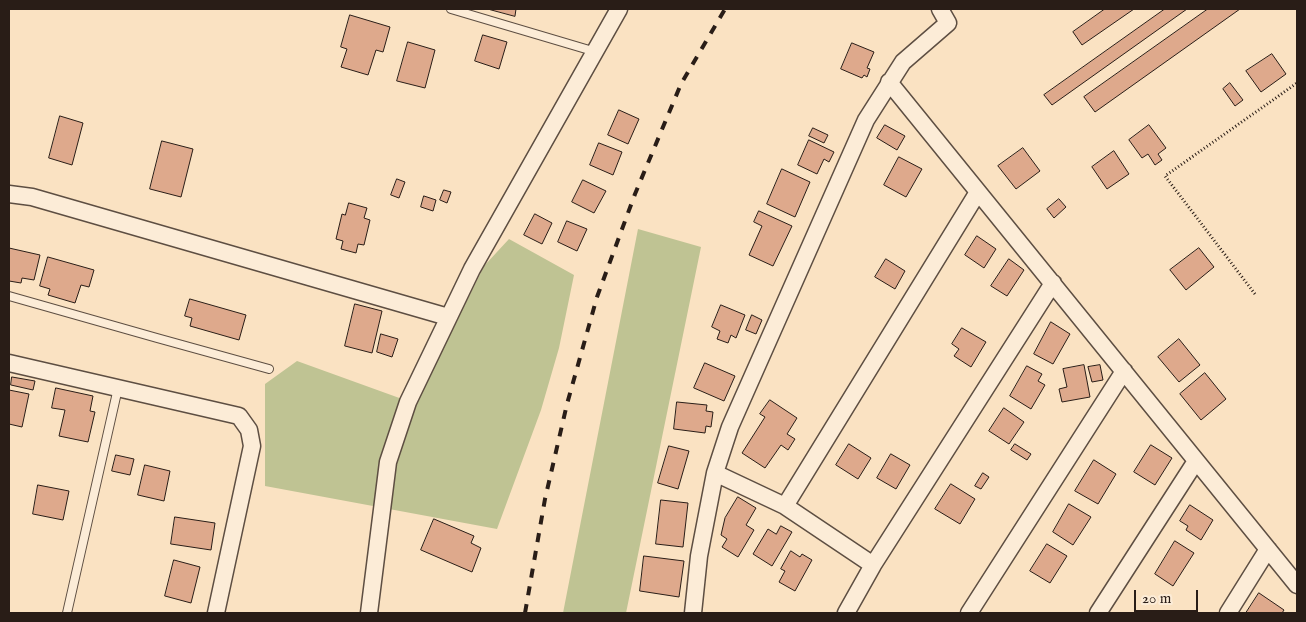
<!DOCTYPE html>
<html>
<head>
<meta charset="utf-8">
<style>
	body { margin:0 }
	#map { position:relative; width:1306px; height:622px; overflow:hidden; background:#fae2c2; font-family:"IM FELL English",serif }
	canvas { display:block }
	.frame { position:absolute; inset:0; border:10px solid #291d17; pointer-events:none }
	.scale { position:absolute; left:1134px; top:590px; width:64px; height:22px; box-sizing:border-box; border:2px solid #291d17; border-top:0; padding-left:6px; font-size:15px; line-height:18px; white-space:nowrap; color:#291d17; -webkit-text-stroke:4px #fcecd7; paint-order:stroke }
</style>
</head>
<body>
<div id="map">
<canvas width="1306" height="622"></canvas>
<div class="frame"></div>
<div class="scale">20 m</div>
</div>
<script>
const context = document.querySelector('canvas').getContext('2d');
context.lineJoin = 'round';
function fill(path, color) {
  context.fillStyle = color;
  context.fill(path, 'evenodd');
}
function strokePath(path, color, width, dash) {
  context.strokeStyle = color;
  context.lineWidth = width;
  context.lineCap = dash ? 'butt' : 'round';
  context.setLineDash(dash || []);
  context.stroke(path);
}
fill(new Path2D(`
	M638 229 701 247 626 613H563Z
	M509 239 574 275 559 348 541 410 497 529 265 486V384L297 361 416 404 484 266Z`), '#bfc393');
const building = new Path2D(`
	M488 9H516L515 16Z
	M1105 9H1134L1082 45 1073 32Z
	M1165 9H1187L1052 105 1044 95Z
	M1208 9H1240L1095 112 1084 97Z
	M350 15 390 27 383 52 376 50 368 75 341 67 347 49 341 47Z
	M483 35 507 42 499 69 475 61Z
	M408 42 435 50 425 88 397 81Z
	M852 43 874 52 867 68 870 69 867 77 864 75 862 78 841 69Z
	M1272 54 1286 74 1261 92 1246 71Z
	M1230 83 1243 100 1235 106 1223 89Z
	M619 110 639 119 628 144 608 135Z
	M60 116 83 123 72 165 49 158Z
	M885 125 905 136 897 150 877 138Z
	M1149 125 1166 148 1158 154 1162 160 1155 165 1148 154 1142 158 1129 140Z
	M813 128 828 135 824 143 809 136Z
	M809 140 834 152 829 162 824 159 817 174 798 165Z
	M162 141 193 149 181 197 150 189Z
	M599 143 622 152 613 175 590 165Z
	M1023 148 1040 171 1016 189 998 166Z
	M1114 151 1129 174 1107 189 1092 167Z
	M899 157 922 169 906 197 884 185Z
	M782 169 810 182 795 217 767 204Z
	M397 179 405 182 399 198 391 195Z
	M583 180 606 191 594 213 572 202Z
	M444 190 451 192 447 203 440 200Z
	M424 196 436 200 433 211 421 207Z
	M1059 199 1066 207 1054 218 1047 209Z
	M349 203 367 208 364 218 370 220 364 245 358 244 356 253 341 249 343 241 336 239 342 214 345 215Z
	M759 211 792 226 773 266 749 255 762 226 754 222Z
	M535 214 552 223 542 244 524 235Z
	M567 221 587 229 577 251 558 242Z
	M977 236 996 249 984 268 965 255Z
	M9 248 40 255 34 280 22 278 21 283 9 281Z
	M1199 248 1214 267 1186 290 1170 270Z
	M48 257 94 270 89 287 81 285 75 303 48 295 50 289 40 286Z
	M886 259 905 271 895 289 875 277Z
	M1009 259 1024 270 1007 296 991 286Z
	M190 299 246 315 239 340 190 326 192 318 185 316Z
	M355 304 382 311 372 353 345 346Z
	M721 305 745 315 736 338 731 335 728 343 717 339 720 331 712 327Z
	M752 315 762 320 756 334 746 330Z
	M1051 322 1070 334 1053 364 1034 354Z
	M962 328 986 342 971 367 954 356 959 349 952 344Z
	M381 334 398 339 392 357 377 352Z
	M1179 339 1200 365 1179 382 1158 357Z
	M705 363 735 376 724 401 694 388Z
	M1084 365 1090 397 1062 402 1059 389 1067 387 1063 369Z
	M1100 365 1103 380 1092 382 1088 367Z
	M1027 366 1042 374 1038 381 1045 385 1031 409 1010 396Z
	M1205 373 1226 399 1201 420 1180 394Z
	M12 377 35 381 33 390 11 385Z
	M56 388 93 396 90 411 95 412 88 442 59 436 65 410 52 408Z
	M9 390 29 394 22 427 9 424Z
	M770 400 797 418 787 434 795 439 788 450 781 445 765 468 742 453 765 417 760 414Z
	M677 402 707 405 706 411 713 412 711 427 706 426 705 433 674 429Z
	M1004 408 1024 422 1009 444 989 431Z
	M849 444 871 458 858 479 836 465Z
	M1015 444 1031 454 1027 460 1011 450Z
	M1151 445 1172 458 1155 485 1134 472Z
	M669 446 689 451 678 489 658 483Z
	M891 454 910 465 896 489 877 478Z
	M116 455 134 459 130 475 112 471Z
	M1094 460 1116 474 1098 504 1075 491Z
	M145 465 170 471 164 501 138 495Z
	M983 473 989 477 981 489 975 486Z
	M951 484 975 499 960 524 935 509Z
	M38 485 69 491 63 520 33 514Z
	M738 497 756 508 746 525 754 530 738 557 722 547 727 539 721 535 725 518Z
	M661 500 688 503 683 547 656 544Z
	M1069 504 1091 517 1073 545 1053 532Z
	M1190 505 1213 520 1201 540 1186 530 1188 526 1180 521Z
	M175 517 215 523 211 550 171 544Z
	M434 519 474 536 471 543 481 548 472 572 421 550Z
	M781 526 792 532 772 566 753 554 768 529 776 534Z
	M1175 541 1194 553 1173 586 1155 574Z
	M1047 544 1067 556 1050 583 1030 571Z
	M791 551 800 557 802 554 812 560 795 591 779 582 785 571 781 569Z
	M644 556 684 561 679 597 640 591Z
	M174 560 200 567 191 603 165 596Z
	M1259 593 1284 610 1282 613H1246Z`);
fill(building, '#dea98c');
strokePath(building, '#291d17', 1);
const lane = new Path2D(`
	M451 9 596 52
	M9 296 157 338 269 369
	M67 613 118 388`);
const street = new Path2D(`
	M889 82 1297 585
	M9 194 32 197 448 317
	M9 363 239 416 249 430 252 446 216 613
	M715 473 785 506 873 565
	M785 506 978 192
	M369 613 388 462 408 402 472 269 619 9
	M693 613 699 556 715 473 730 427 866 120 903 62 948 23 940 9
	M846 613 873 565 1053 283
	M969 613 1124 371
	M1098 613 1196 461
	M1228 613 1268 549`);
strokePath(lane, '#5d4e42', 10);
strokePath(street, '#5d4e42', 19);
strokePath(new Path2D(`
	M1255 294 1165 176 1297 83`), '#291d17', 3, [1, 2.5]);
strokePath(lane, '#fcecd7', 8);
strokePath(street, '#fcecd7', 16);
strokePath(new Path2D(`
	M525 613 545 499 567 404 597 297 635 194 681 84 725 9`), '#291d17', 4, [9, 9]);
</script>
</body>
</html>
